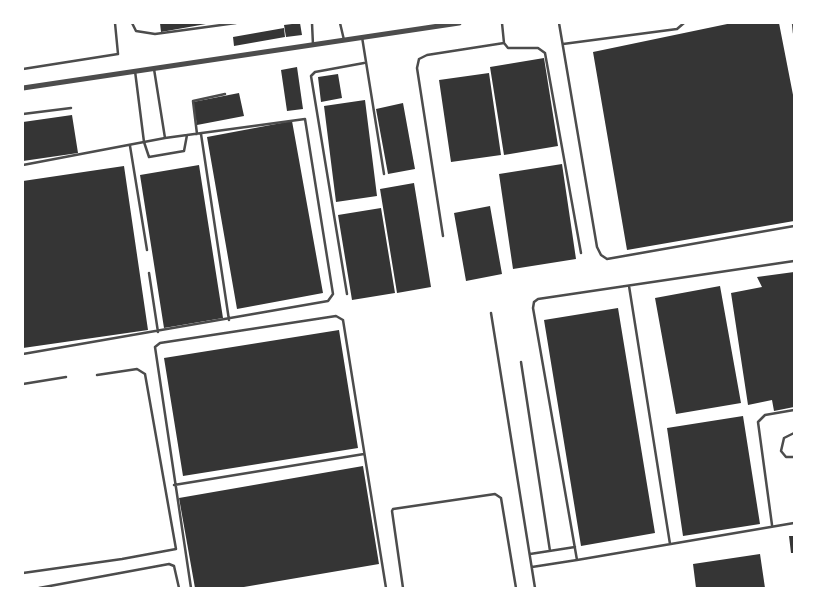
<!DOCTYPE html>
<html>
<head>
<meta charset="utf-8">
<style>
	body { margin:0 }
	#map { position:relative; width:817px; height:611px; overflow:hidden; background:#fff; font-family:Mulish,sans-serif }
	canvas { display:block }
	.frame { position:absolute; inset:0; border:24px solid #fff; pointer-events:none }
</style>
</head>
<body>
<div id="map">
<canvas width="817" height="611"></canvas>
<div class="frame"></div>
</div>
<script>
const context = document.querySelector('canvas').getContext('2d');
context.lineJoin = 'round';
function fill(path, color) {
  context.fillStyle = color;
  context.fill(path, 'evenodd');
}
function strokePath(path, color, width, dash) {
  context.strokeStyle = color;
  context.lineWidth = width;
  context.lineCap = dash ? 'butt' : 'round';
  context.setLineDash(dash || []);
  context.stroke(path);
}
fill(new Path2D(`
	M160 23H206V24L161 32Z
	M300 23 302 35 286 37 284 25Z
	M732 23H779L794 100V221L627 250 593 52Z
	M284 28 285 37 234 46 233 37Z
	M544 58 558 146 504 155 490 67Z
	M297 67 303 109 287 111 281 70Z
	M489 73 501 155 451 162 439 80Z
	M338 74 342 98 321 102 318 77Z
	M239 93 244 116 197 125 193 102Z
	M365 100 377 196 336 202 324 106Z
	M403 103 415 169 388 174 376 109Z
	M72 115 78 153 23 161V122Z
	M292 121 323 293 237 309 207 137Z
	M562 164 576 259 513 269 499 174Z
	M199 165 223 318 164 328 140 175Z
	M124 166 148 330 23 348V181Z
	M414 183 431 287 397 293 380 189Z
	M490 206 502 274 466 281 454 213Z
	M381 208 395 293 352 300 338 215Z
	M794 272V407L774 411 772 400 748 405 731 293 762 287 757 277Z
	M720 286 741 403 676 414 655 298Z
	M618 308 655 533 581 546 544 320Z
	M339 330 358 448 183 476 164 358Z
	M743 416 760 524 683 536 667 428Z
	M363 466 379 564 238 588H195L179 498Z
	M789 536H794V553H791Z
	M760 554 765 588H696L693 564Z`), '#353535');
strokePath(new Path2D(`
	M132 23 136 31 155 34 236 23
	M312 23 313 45
	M340 23 344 40
	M559 23 597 247 601 255 607 259 794 226
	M793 23 794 33
	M362 37 384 174
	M504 43 508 48H538L545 53 581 253
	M563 44 677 29 684 23
	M23 69 118 54 115 23
	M154 69 165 138
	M135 71 144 142 149 157 184 151 187 135
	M23 114 71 108
	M197 134 193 101 225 94
	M201 134 229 320
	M130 146 147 250
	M23 165 165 138 305 119 333 294 328 301 23 354
	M443 236 417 68 419 59 427 55 504 43 502 23
	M794 261 538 299 534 302 533 308 577 560 794 523
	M149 273 158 332
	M629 286 670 544
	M347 294 311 76 315 72 364 63
	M491 313 535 588
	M521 362 550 551
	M23 384 66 377
	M794 433 784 438 781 451 786 457H794
	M174 485 364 454
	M772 525 758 422 765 415 794 410
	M530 554 575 547
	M532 567 577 560
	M23 573 122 559 176 549 145 374 137 369 97 375
	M39 588 169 564 174 566 179 588
	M191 588 155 347 160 343 336 316 343 320 386 588
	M403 588 392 511 393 509 495 494 501 498 516 588`), '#4c4c4c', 2.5);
strokePath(new Path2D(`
	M23 88 459 23`), '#4c4c4c', 5);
</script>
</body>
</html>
